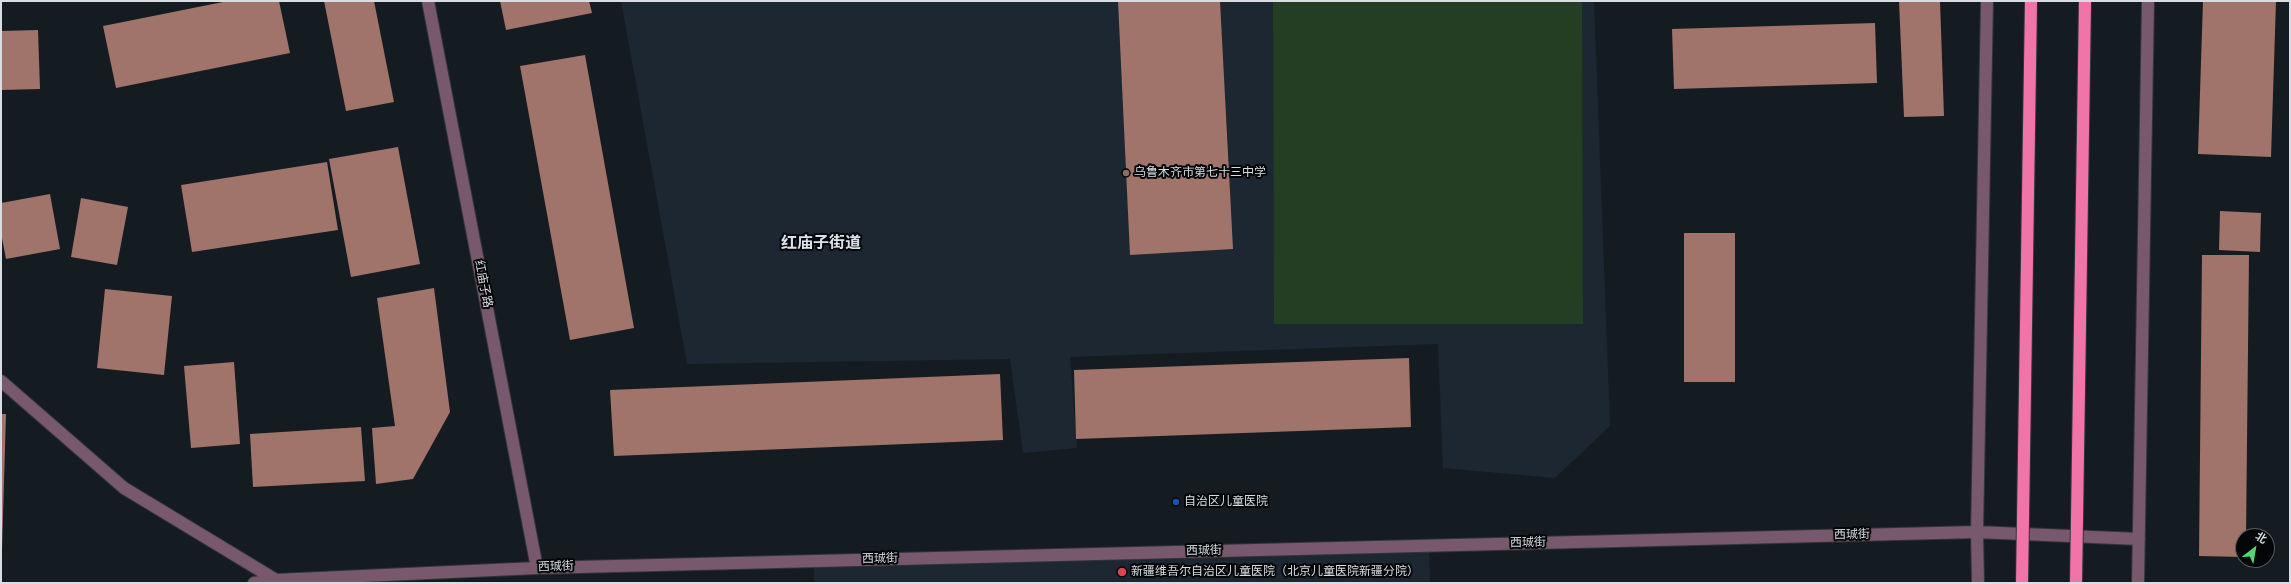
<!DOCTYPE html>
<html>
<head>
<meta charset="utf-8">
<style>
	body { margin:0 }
	#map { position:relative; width:2291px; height:584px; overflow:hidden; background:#151c21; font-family:"Varela Round","Noto Sans SC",sans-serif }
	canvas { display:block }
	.frame { position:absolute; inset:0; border:2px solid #d9dde1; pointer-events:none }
	.north { position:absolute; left:2235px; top:528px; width:40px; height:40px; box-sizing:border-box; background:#040608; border:1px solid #595c5f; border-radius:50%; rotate:31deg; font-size:11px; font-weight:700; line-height:16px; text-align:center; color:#d9dde1 }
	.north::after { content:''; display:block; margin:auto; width:14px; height:18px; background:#55d672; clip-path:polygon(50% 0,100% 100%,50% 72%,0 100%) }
</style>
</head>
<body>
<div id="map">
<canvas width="2291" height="584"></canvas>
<div class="frame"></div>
<div class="north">北</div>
</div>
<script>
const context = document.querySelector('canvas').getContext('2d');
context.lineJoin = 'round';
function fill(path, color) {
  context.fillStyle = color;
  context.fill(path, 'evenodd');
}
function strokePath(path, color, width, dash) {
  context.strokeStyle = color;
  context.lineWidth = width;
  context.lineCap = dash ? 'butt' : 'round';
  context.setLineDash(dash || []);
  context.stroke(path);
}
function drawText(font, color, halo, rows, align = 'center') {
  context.font = font + ' "Varela Round","Noto Sans SC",sans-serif';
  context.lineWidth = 4;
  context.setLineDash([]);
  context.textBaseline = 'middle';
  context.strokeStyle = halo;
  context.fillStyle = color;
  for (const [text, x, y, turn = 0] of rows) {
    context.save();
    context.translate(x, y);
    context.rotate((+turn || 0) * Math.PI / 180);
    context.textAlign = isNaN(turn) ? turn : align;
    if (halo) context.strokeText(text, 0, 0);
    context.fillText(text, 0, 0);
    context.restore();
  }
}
fill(new Path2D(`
	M621 1H1594L1610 426 1555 478 1443 468 1438 344 1070 357 1077 448 1023 453 1010 359 687 364Z
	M1429 546 1430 583H814V561Z`), '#1c2731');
fill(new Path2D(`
	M1273 1H1582L1583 324H1274Z`), '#233e22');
fill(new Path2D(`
	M228 1H279L290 53 116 88 103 26Z
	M324 1H374L394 102 346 111Z
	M500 1H589L592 13 506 30Z
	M1118 1H1220L1233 249 1130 255Z
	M1899 1H1940L1944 116 1904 117Z
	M2203 1H2276L2271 157 2198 154Z
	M1875 23 1877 83 1674 89 1672 29Z
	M38 30 40 89 1 90V31Z
	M585 55 634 328 570 340 520 66Z
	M398 147 420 264 351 277 329 159Z
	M327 162 338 230 192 252 181 185Z
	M50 194 60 249 6 259 1 233V203Z
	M81 198 128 207 117 265 71 257Z
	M2220 211 2261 213 2260 252 2219 250Z
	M1684 233H1735V382H1684Z
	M2202 255H2249L2246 536H2243V557L2199 556Z
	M434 288 450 412 413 479 376 484 372 428 395 426 377 298Z
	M105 289 172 296 164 375 97 368Z
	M1409 358 1411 427 1076 439 1074 370Z
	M234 362 240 444 191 448 184 366Z
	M1000 374 1003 440 614 456 610 390Z
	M1 414H6L2 550H1Z
	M361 427 365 481 253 487 250 434Z`), '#a0736b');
const secondary = new Path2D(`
	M428 1 537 568
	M1 381 124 488 276 580
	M254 583 276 580
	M269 583 276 580 537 568 1977 532 2139 539
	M1978 583 1977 532 1987 1
	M2138 583 2148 1`);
strokePath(secondary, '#32353a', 14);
strokePath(secondary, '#78586c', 12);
const highwayBridge = new Path2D(`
	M2022 583 2031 1
	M2076 583 2085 1`);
strokePath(highwayBridge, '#32353a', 14, []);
strokePath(highwayBridge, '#f075a6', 12);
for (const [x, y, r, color] of [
	[1126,173,4,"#8d6e63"],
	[1176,502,4,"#1a4fb4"],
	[1122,572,5,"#e0444e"]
]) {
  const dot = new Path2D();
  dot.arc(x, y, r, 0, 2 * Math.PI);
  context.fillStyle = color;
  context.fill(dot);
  strokePath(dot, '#040608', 1.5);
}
drawText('12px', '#d9dde1', '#040608', [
	["乌鲁木齐市第七十三中学",1134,173],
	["自治区儿童医院",1184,502],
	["新疆维吾尔自治区儿童医院（北京儿童医院新疆分院）",1131,572]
], 'left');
drawText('12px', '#d9dde1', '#040608', [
	["红庙子路",483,284,79],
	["西珹街",1852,535,-1],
	["西珹街",1528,543,-1],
	["西珹街",1204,551,-1],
	["西珹街",880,559,-1],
	["西珹街",556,567,-2]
]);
drawText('bold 16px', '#d9e1ea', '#040608', [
	["红庙子街道",821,244]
]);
</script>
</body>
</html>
